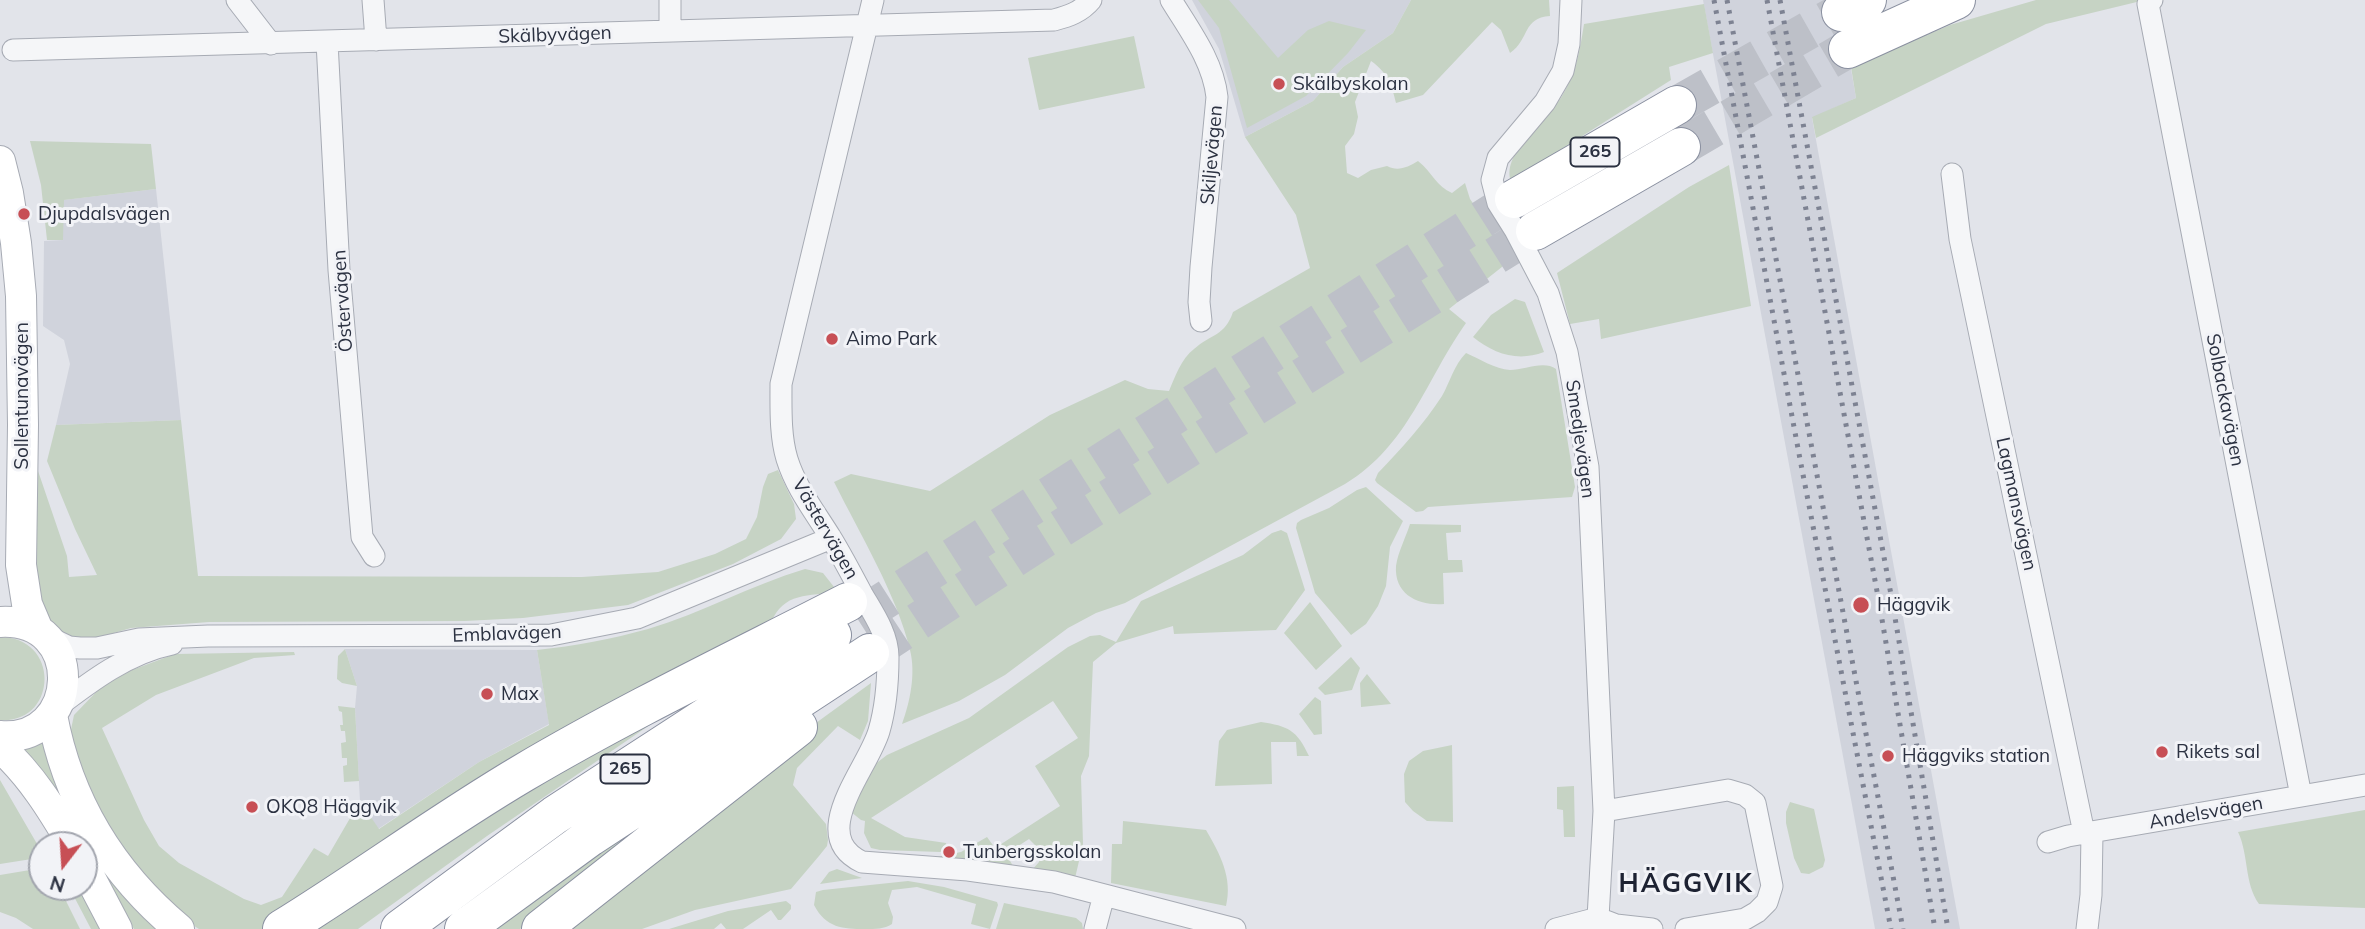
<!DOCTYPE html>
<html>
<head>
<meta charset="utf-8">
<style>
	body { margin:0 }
	#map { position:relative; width:2365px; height:929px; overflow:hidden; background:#e2e4ea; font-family:Mulish,sans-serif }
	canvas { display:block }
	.north { position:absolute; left:28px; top:831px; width:70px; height:70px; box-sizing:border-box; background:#f2f3f7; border:2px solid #a2a5ae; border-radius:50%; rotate:197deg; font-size:19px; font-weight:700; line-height:28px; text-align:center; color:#2b3141 }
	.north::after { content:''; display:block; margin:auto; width:24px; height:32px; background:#c74f55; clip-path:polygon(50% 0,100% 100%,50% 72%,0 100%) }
</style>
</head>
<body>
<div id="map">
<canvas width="2365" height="929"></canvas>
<div class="north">N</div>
</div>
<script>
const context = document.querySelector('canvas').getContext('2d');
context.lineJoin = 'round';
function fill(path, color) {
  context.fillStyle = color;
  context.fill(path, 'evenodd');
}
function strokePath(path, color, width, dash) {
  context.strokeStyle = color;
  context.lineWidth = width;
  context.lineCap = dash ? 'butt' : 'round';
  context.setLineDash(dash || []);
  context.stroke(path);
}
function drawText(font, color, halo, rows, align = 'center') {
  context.font = font + ' Mulish,sans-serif';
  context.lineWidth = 6;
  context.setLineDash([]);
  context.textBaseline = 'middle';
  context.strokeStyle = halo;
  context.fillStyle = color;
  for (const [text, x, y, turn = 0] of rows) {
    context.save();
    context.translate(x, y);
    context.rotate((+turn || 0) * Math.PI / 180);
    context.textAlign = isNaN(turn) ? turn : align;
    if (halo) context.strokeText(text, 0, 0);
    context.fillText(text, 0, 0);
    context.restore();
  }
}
fill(new Path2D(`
	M1192 0H1411L1393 33 1343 67 1313 101 1245 137 1219 49Z
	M1703 0H1839L1856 98 1812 118 1960 929H1875Z
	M156 189 181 420 56 425 70 364 64 340 43 326 44 241 63 240V200Z
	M345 649 537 650 549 724 479 762 378 829 360 801 355 708 357 686Z`), '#d0d3dc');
fill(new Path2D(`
	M1198 0H1229L1278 58 1308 30 1329 21 1366 30 1348 53 1306 96 1247 128 1219 28Z
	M1411 0H1549L1550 16C1522 18 1530 39 1510 53L1501 30 1492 22 1423 95 1396 103C1392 85 1387 72 1371 61L1355 102 1358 117 1354 134 1345 146 1347 173 1358 178 1371 170 1387 166C1398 172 1408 167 1418 161 1432 172 1437 187 1452 193L1465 183 1470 199 1512 259 1449 309 1466 323C1425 381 1409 445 1345 484L1125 603 1096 613 1068 628 1005 675 959 701 902 724C910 702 916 674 910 650 897 595 860 534 834 482L851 474 930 491 1050 415 1125 380 1148 389 1169 391C1175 377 1181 359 1194 349 1211 334 1225 336 1233 312L1310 268 1296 215 1245 137 1313 101 1343 67 1393 33Z
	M2036 0H2145L2046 24 1816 138 1812 117 1856 98 1851 67 1950 25Z
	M1704 4 1713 53 1669 67 1671 80 1511 181C1501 153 1548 119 1562 96 1576 73 1580 50 1584 24Z
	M1134 36 1145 88 1039 110 1028 58Z
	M30 141 151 144 156 189 64 200 63 240H47L41 185Z
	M1729 165 1751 306 1601 339 1599 319 1570 324 1557 273 1689 187Z
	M1515 299 1525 302 1544 352C1518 362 1494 354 1473 337L1491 315Z
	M1466 353C1480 359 1495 369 1510 370 1524 370 1544 360 1556 369L1575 487 1572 497 1428 507 1423 511 1416 512 1377 483 1375 480 1378 473C1401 449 1424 424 1442 396 1450 382 1454 365 1466 353Z
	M181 420 198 576 582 577 658 572 715 554 746 539 757 517 763 487 768 474 778 470 794 504 796 519 781 539 733 564 628 605 523 618 465 621 209 622 131 628 83 642 55 631 35 602 36 465 67 556 69 577 97 575 75 529 47 461 56 425Z
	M1366 487 1403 521 1390 547 1386 586 1378 606 1366 624 1351 635 1315 593 1296 528 1297 523 1301 520 1329 508 1357 490Z
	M1410 524 1461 525V532L1446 533 1448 560H1462L1463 572 1443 573 1444 604C1419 606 1394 595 1396 566 1398 552 1406 537 1410 524Z
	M1281 530 1287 533 1305 590 1276 630 1174 634 1173 626 1116 643 1093 662 1089 756 1081 776 1083 844 1072 891 1031 871 1039 862 1041 851 1029 839 1006 854 1020 878 931 858 961 852 987 837 995 848 1060 806 1035 766 1078 738 1053 701 871 818 905 837 946 843 947 850 941 852 880 850 871 848 864 833 865 821 861 820 851 812 870 768 887 755 969 718 1068 647 1090 636 1100 635 1116 642 1141 601 1243 555 1272 533Z
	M805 569 823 573 838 592C809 596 783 592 771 623L265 929H199L180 917 103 829 68 744 74 715 101 687 132 670 175 654 294 652 295 655 254 658 156 695 102 728 144 820 159 846 179 863 244 899 261 905 282 897 314 848 328 856 360 801 379 829 479 762 549 725 537 650C575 646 612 639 648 629 702 613 751 585 805 569Z
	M1310 602 1342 646 1316 670 1284 633Z
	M0 637C61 637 58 724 0 720Z
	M345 649 357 686 342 683 337 679 338 656Z
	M1351 657 1360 668 1352 690 1325 695 1318 688Z
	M1367 674 1391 704 1361 707 1360 683Z
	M871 683 868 721 860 740 838 726 797 768 793 785 826 824 828 840 827 846 819 856 791 889 695 910 642 929H548L630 858Z
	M707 686 487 836 358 929H311L397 869Z
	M1315 697 1321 701 1322 734 1314 735 1299 714Z
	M338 706 355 708 359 781 344 782 343 766 347 765V758H342L341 743 346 742 345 731H341L340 725H343L342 712 339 711Z
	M1261 722C1288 726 1297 730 1309 756H1297L1296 742H1271L1272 784 1215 786 1219 741 1227 730Z
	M44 741 59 787 55 791 24 750Z
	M1452 745 1453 822 1427 821 1413 811 1405 802 1404 774 1409 761 1423 751Z
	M0 780 40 849 42 855 38 858 0 864Z
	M699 784 520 929H491Z
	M1574 786 1575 837H1564L1563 810 1557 809V787Z
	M1790 802 1814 809 1825 860 1823 867 1809 874 1801 873 1794 858 1786 823V812Z
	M2365 810V908L2259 904C2244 883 2249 855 2238 832Z
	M1123 821 1206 830C1220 854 1233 878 1226 906L1111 883 1112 844H1122Z
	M42 868V887H59L80 929H33L16 918 0 912V875Z
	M104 868 163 929H134L100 871Z
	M837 869 862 878 820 884 829 872Z
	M908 881 944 887 997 902 998 905 990 929 971 924 976 904 917 887 892 890 888 903 893 917 892 924C884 929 876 929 865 929 843 929 826 928 814 905L816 892 823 890Z
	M69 887H79L101 929H91Z
	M786 901 791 905V909L781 920H778L771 910 743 929H726L721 923 714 929H669L728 911Z
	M1004 903 1076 918 1082 923 1083 929H996Z`), '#c6d3c4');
strokePath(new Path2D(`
	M1677 105 1841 12
	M1681 147 1848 49
	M857 618 1514 199
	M870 653 1036 544 1535 231`), '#bdc0c8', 38, [38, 19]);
const street = new Path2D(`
	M237 0 271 44
	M373 0 376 40
	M670 0V31
	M873 0 781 384C781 408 780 436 787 459 796 488 815 512 831 538 842 556 852 575 862 594 873 613 888 634 888 657 888 682 886 707 879 731 868 769 806 835 862 862L968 870 1054 882 1235 929
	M1171 0C1190 31 1213 61 1217 97L1201 267 1199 302 1201 321
	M1571 0 1569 44 1563 71 1545 102 1498 158 1492 180 1498 203 1515 230 1548 293 1567 352 1588 467 1604 811 1598 918
	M2152 0 2148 4 2301 796
	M327 42 339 270 362 537 374 556
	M13 50 1054 20C1069 16 1081 12 1091 0
	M1952 174 1960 239 2084 833
	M48 637 69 647 80 648H97L139 639 208 636 551 635 637 618 831 538
	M56 708C91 681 128 653 172 644
	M1604 811 1728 790 1745 795 1755 803 1772 886 1767 902 1757 912 1745 919 1686 929
	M2048 842 2068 836 2365 785
	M1095 929 1104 895
	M1556 929 1598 918 1616 925 1652 929
	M2087 929 2091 895 2092 833`);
const secondary = new Path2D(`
	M0 161 8 193 16 243 21 296 23 425 21 565 27 604 38 630
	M0 622C87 617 81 743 0 736
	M52 715C68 801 112 873 179 929
	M0 747C31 775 52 809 73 845
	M84 866 117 929`);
const highway = new Path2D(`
	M1841 12 1867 0
	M1848 49 1956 0
	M1514 199 1677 105
	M1535 231 1681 147
	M282 929C363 879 440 822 523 773 628 711 739 658 848 602
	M400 929 555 815 832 635
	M464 929 590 837 870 653
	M541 929 798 727`);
strokePath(street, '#a7abb4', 23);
strokePath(secondary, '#a7abb4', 32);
strokePath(highway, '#8a90a0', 40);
strokePath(street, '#f5f6f8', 21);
strokePath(secondary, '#fff', 30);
strokePath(highway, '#fff', 38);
strokePath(new Path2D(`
	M1714 0 1800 459 1891 929
	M1727 0 1903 929
	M1767 0 1879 602 1935 929
	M1780 0 1892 600 1948 929`), '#7d8292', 5, [3.5, 7]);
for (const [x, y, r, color] of [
	[1279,84,7,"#c74f55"],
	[24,214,7,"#c74f55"],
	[832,339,7,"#c74f55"],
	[1861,605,9,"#c74f55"],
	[487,694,7,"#c74f55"],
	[2162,752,7,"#c74f55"],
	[1888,756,7,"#c74f55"],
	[252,807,7,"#c74f55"],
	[949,852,7,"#c74f55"]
]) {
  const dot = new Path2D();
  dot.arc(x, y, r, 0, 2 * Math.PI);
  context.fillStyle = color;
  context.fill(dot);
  strokePath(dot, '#f2f3f7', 2.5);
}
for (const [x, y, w] of [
	[1595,152,49],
	[625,769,49]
]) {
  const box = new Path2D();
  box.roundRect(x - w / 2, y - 14.5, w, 29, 5);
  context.fillStyle = '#f2f3f7';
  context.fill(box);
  strokePath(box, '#2b3141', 2);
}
drawText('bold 18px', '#2b3141', null, [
	["265",1595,152],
	["265",625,769]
]);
drawText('19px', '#2b3141', '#f2f3f7', [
	["Skälbyvägen",555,35,-2],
	["Skiljevägen",1212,155,-85],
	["Östervägen",343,301,-94],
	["Sollentunavägen",22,396,-90],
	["Solbackavägen",2225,400,79],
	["Smedjevägen",1580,439,82],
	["Lagmansvägen",2016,504,78],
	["Västervägen",825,529,60],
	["Emblavägen",507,634,-2],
	["Andelsvägen",2206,813,-10]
]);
drawText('19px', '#2b3141', '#f2f3f7', [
	["Skälbyskolan",1293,84],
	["Djupdalsvägen",38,214],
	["Aimo Park",846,339],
	["Häggvik",1877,605],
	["Max",501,694],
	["Rikets sal",2176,752],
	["Häggviks station",1902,756],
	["OKQ8 Häggvik",266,807],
	["Tunbergsskolan",963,852]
], 'left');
context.letterSpacing = '2px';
drawText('bold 26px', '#1d2232', '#f2f3f7', [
	["HÄGGVIK",1686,884]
]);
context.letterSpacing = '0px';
</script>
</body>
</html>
